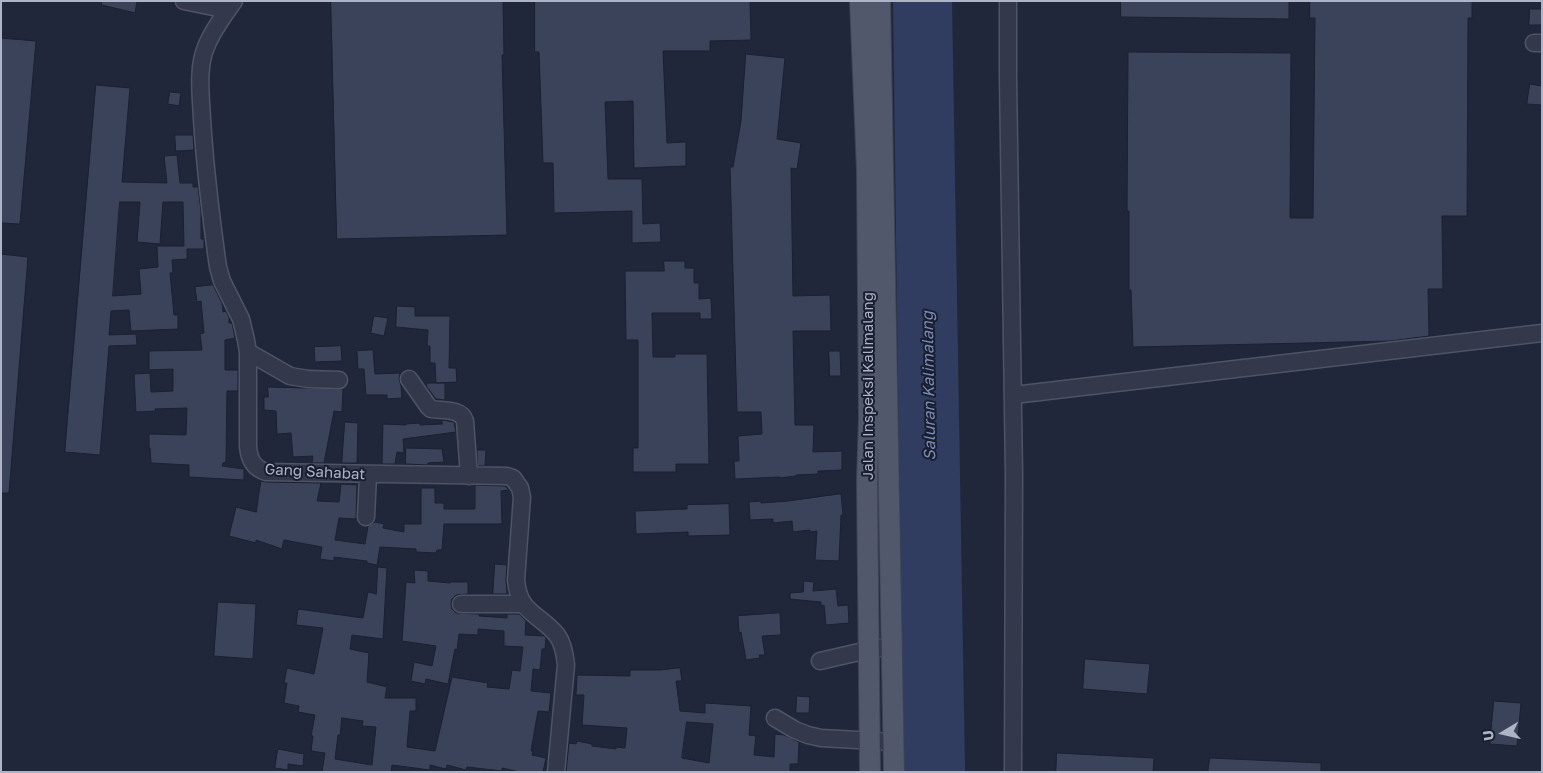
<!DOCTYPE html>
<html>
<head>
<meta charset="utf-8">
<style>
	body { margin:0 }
	#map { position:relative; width:1543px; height:773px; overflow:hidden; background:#20273b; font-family:"Golos Text",sans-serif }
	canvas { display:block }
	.frame { position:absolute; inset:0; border:2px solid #aeb4c7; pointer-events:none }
	.north { position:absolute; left:1478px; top:708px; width:50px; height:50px; -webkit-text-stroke:4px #191f2f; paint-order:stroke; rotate:261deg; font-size:14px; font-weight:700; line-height:20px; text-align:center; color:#aeb4c7 }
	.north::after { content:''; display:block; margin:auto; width:18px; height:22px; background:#aeb4c7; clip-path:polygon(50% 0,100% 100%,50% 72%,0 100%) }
</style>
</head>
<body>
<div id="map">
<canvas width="1543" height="773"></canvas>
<div class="frame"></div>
<div class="north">U</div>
</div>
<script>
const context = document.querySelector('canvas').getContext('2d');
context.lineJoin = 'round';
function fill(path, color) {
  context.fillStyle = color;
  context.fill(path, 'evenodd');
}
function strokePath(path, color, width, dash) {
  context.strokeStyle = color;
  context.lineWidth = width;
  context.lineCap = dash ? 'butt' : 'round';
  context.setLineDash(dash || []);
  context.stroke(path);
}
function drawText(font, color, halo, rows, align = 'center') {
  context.font = font + ' "Golos Text",sans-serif';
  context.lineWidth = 4;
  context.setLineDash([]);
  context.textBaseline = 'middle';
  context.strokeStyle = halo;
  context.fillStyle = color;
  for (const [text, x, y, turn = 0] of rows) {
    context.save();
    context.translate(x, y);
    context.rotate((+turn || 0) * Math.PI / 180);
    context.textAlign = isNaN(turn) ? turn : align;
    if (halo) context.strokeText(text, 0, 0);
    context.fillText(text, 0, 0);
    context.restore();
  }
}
fill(new Path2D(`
	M893 1H952L965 772H903Z`), '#303d61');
const building = new Path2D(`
	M102 1H137L135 13 102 5Z
	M331 1H503L504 55H502L507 235 337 239Z
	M535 1H750L751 40 710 41V51H663L667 143 686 142V166L634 168 633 101 605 102 608 179H642L643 224 660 223 661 242 632 243V211L554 213 553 163H543L539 52H535Z
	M1121 1H1289V19L1121 17Z
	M1310 1H1472V18H1468L1467 216H1442L1443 289H1428L1429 336 1390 341 1133 347 1131 290H1129V211H1127L1128 52 1291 53 1290 218H1313L1315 18H1310Z
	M1530 9H1542V25H1529Z
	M1 38 36 41 20 224 1 223Z
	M746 54 785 58 777 139 801 143 797 169 791 168 793 296 830 295 831 331H793L795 425H814L813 452 842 451V470L818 471V474L796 475V476L780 478V477L735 479 734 461H739L738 436 762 434 761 412H737L730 167H733L741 121Z
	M1530 84 1542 86V105L1527 104Z
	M96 85 130 88 122 182 167 183 164 156 177 155 180 183H193V187H198L201 211V239H204V249H187V259L172 260 173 273H170L174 315H178V329L131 331 129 310 111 311 109 335 136 334 137 345 109 346 100 455 65 452ZM120 202H140L137 242 160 244 163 202H183L184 246H157L158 267 139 269 141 294 113 296Z
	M170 92 181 93 179 106 168 104Z
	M175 135H193L194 150 176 151Z
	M1 254 28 257 9 493H1Z
	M664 261H685V268H694V283H699V299L711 298 712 319H700V313H652L653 357H675V354H707L709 464H676V472H633V448H638V340H626L625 271H664Z
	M213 285 222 303 223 312 226 311 229 317V323H232L235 338 225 340V370H238V391H227L226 462 223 463 222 466 244 469V480L189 477V465L151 463 150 448H149V434L186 435 187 408 155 409 156 411 136 412 134 374 150 373 151 392 173 391V369L149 370V351L202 350 200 334 204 333 201 301 197 302 195 287Z
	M397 306 415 307V316H450L449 368H456L457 382 436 383 435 363H430V346H427L428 330 396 327Z
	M374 316 388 318 384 336 371 333Z
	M341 346 342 361 315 362 314 347Z
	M373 350 375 374 400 373 399 379 401 386 402 398 387 399V395H366L364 369H358L357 351Z
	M829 351H840L841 376H830Z
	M427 383H445V400L436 399 427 387Z
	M268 387 343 389 342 412 334 411 324 463H312L313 456 293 457 291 433 277 434 276 411 264 410V397H268Z
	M442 420 454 422 456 432 403 439 404 453 397 452 395 464H382L383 424 406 425V424L420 423V425L442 424Z
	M345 422 358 423 357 463H342Z
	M406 448 442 449 444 462 428 463V465L406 464Z
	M477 450H486L485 466H478Z
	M261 481 266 482 321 483 317 501 339 502 341 484 357 485 356 519 339 518 335 540 365 544 368 526 375 522 384 524 383 528 404 532V524H421V488H435V503H444V509H475V485L505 486 509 490 501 491 502 524H444L442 550H437L436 553 416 552V549L380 547 377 565 367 563V561L334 557V561L320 559 322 547 284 540 282 549 256 540V543L229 536 236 507 256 512Z
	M841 494 843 515H841L839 561 815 560 817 531 810 532V530L793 532 792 521 773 523V519L750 520 749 502 761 501V503L788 501Z
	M729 504 730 535 688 536V532L636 534 635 511 687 509V505Z
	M495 564 507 565 506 580 507 594H493Z
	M378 567 387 568 383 639 352 635 350 649 369 653 367 682 387 687 385 698H416V711H410L407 747 435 751 452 677 488 683 487 687 509 689 512 670 520 671 523 647 504 646V631L478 629V635L459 634 457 650 455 649 448 684 426 679 425 684 411 681 414 662 432 666 436 646 402 641 406 582 415 583 414 570 428 571V581L450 583V582H468V594L456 595 452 599 451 604 452 609 456 613 479 614V616L507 618V614H519L526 621 525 635 544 636 546 638 545 649H542L540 670 533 669 531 691 551 693 549 712 538 711 531 751H533L532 755 546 758 543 772H520L502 768V771L467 767 466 770 447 765 446 769 430 765V770L392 765 391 772H322L325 753 311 751 313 736H311L315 715 298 712 299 706 284 703 287 683H284L287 668 314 674 323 628 296 625 298 609 363 618 368 592 376 594ZM342 718 363 721 362 726 376 727 372 765 335 759 338 735H340Z
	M804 581 814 582 813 591 836 589 838 606 848 605 849 623 826 625 824 605 821 606V602L790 599V593L803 592Z
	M218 602 256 604 253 659 214 656Z
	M780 613 781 635 762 636 765 655H759L760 658 746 660 741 632 739 633 738 616Z
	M1085 659 1150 664 1147 694 1083 689Z
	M680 668 682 681H676L680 711 705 713V703L751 706 749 735 756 736 754 755 774 757 775 734 784 735 799 742 798 764H790V772H566L569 743 576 744 577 741 592 744V746L616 749V747L625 748 627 728 582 725 584 695H576L577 675 630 676V670H660ZM687 722 713 724 709 763 682 758Z
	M797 696 810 697 809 713H796Z
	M1494 701 1521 703 1517 746 1490 744Z
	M278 749 304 754 303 766 288 764V770L275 768Z
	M1057 753 1154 758 1153 772H1056Z
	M1210 758 1321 763V772H1208Z`);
fill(building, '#3b435b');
strokePath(building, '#1b2131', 1);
const minor = new Path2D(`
	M184 1 228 10
	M234 1C224 15 212 31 206 47 197 68 201 96 202 119 205 168 211 217 218 267L222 281 241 319 246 340 248 352V446C249 459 253 468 266 472L507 476 513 478 520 488 522 497 516 580C519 614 539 613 557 635 563 643 565 655 566 665L556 772
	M1008 1V77L1014 475 1013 772
	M1534 43H1542
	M248 352 290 376 308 379 339 380
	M409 379 428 406 431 409C443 411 461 408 465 421L469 476
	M1014 395 1542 333
	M366 517 368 475
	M461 604H523
	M820 661 868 650 892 646
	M775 718 795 730 808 735 821 738 894 742`);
const major = new Path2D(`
	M860 1 867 170 869 417 867 481 870 772
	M880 1 894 772`);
strokePath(minor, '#4e5466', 19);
strokePath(major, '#3d4354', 22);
strokePath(minor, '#33394b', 16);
strokePath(major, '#51586b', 20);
drawText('15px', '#aeb4c7', '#191f2f', [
	["Jalan Inspeksi Kalimalang",868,386,-90],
	["Gang Sahabat",315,472,3]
]);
drawText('italic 16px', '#7b8bb6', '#191f2f', [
	["Saluran Kalimalang",929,386,-91]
]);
</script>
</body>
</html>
